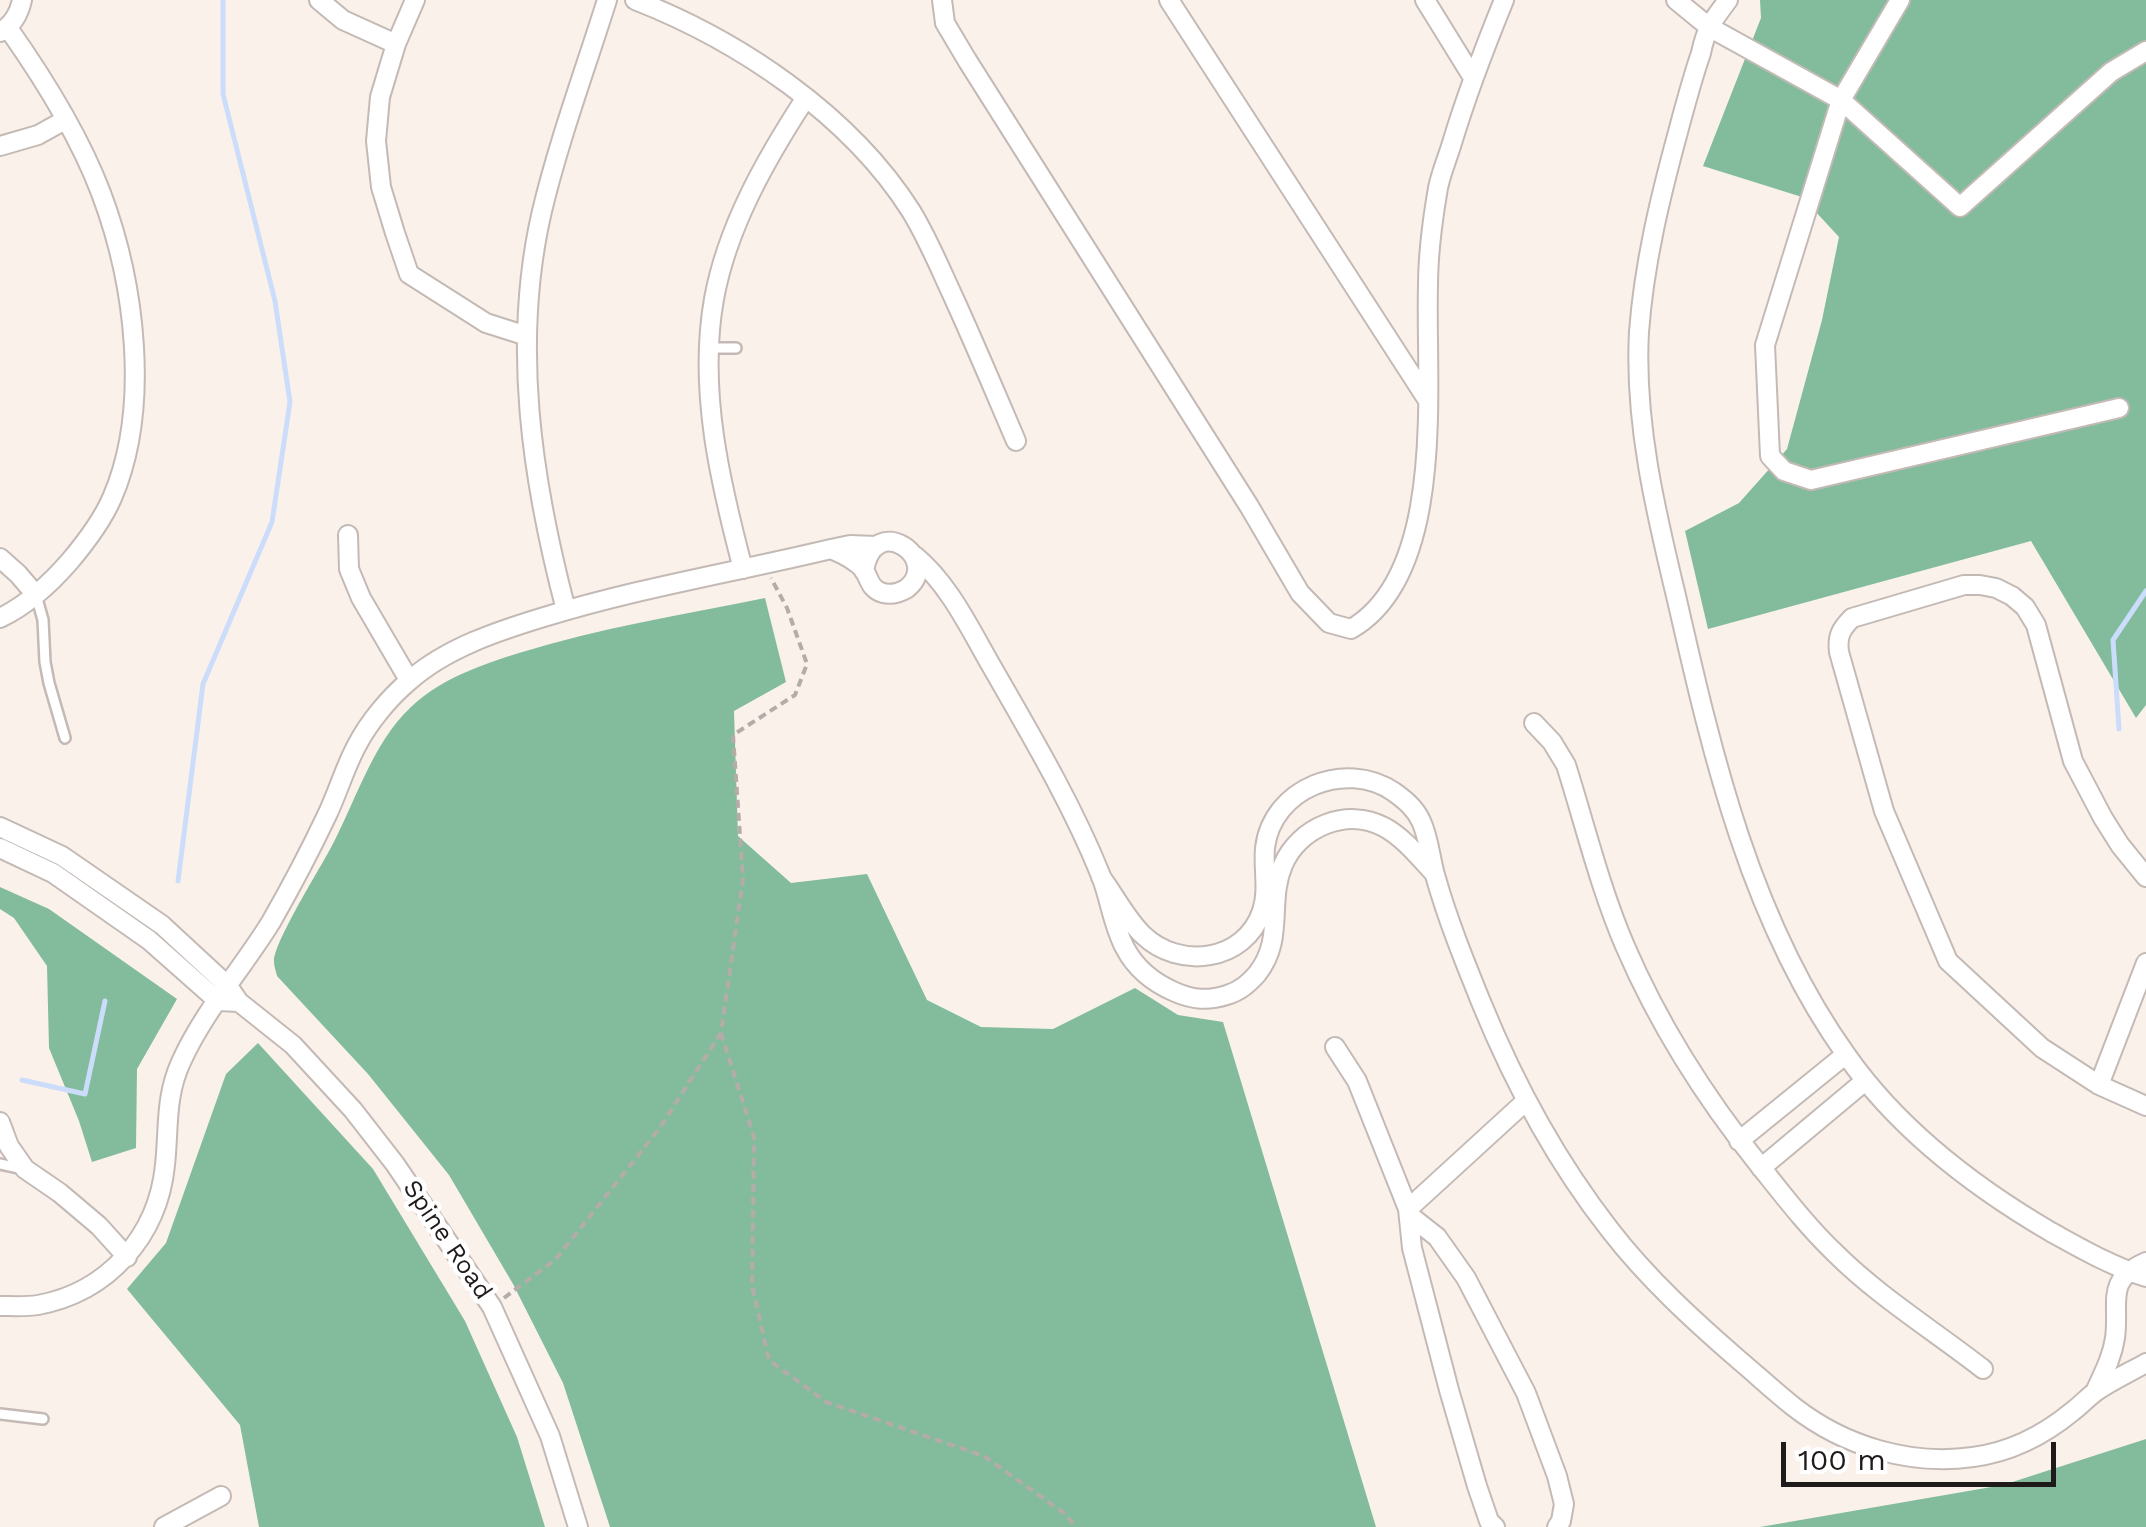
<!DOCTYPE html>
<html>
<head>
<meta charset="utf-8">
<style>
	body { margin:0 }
	#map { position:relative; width:2146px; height:1527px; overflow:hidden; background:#fbf1eb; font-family:"Work Sans",sans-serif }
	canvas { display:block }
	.scale { position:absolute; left:1781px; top:1442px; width:275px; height:45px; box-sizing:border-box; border:5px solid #1f1b1a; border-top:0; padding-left:12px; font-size:30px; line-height:35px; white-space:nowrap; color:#1f1b1a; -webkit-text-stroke:8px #fff; paint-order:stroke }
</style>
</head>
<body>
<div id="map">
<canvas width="2146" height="1527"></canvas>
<div class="scale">100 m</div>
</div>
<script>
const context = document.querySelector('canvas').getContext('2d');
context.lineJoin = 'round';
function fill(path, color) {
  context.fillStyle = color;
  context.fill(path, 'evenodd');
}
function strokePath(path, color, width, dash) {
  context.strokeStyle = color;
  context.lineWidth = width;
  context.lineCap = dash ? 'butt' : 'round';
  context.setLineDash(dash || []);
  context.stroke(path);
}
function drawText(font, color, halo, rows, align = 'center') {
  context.font = font + ' "Work Sans",sans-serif';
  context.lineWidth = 9;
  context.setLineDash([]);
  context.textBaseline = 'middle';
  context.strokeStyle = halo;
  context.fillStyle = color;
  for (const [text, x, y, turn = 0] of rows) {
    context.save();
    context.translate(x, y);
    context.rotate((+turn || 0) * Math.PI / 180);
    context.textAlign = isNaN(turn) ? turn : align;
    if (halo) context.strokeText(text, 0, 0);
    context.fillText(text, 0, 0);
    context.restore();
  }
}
fill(new Path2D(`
	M1760 0H2146V705L2136 718 2031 541 1708 629 1685 531 1739 503 1787 449 1822 320 1839 237 1802 197 1703 166 1761 18Z
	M765 598 786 682 734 711 738 836 791 883 867 874 927 1000 981 1027 1053 1029 1135 988 1178 1015 1223 1022 1376 1527H610L563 1383 513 1284 449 1175 368 1074 277 976C276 971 274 967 274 961 274 943 317 873 328 853 354 807 371 744 411 707 440 679 481 665 519 653 599 628 682 615 765 598Z
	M0 887 49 909 177 999 137 1069 136 1148 92 1162 79 1121 49 1048 47 966 14 918 0 909Z
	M258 1043 373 1169 465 1321 517 1437 545 1527H259L240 1425 127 1289 166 1243 226 1074Z
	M2146 1439V1527H1760L2003 1485Z`), '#82bc9d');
strokePath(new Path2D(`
	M2119 729 2113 640 2146 591
	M178 881 203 684 272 522 290 402 275 301 223 94V0
	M22 1080 85 1094 105 1001`), '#ccddfb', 5);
const lane = new Path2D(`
	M708 348H736
	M36 595 43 620 45 662 49 683 65 738
	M0 1164 23 1169
	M0 1414 43 1419`);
const street = new Path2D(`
	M319 0 343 20 396 44
	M415 0 396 44 380 97 376 141 381 187 395 233 409 274 486 323 527 336
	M635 0C740 41 850 115 911 211 927 237 939 266 952 294 974 342 995 392 1016 441
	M942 0 945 23 967 60 1249 506 1300 593 1329 623 1351 629C1448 573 1425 381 1428 286 1428 256 1432 224 1437 194 1439 177 1447 160 1452 143 1467 93 1484 49 1504 0
	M1169 0 1427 399
	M1425 0 1472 76
	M1676 0 1709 27 1841 100 1960 207 2111 72 2146 51
	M1728 0C1722 8 1716 16 1711 24 1706 33 1703 43 1701 53 1692 79 1685 106 1678 132 1660 198 1644 264 1639 332 1634 422 1656 513 1677 600 1713 758 1751 922 1847 1056 1899 1130 1974 1187 2051 1232 2082 1249 2113 1267 2146 1277
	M1900 0 1841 100 1765 345 1770 456 1784 471 1811 480 2119 408
	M0 32C13 25 19 14 22 0
	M0 146 38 135 65 120
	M348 535 349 569 361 598 409 680
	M831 549C843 554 856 560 864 570 870 580 870 589 883 593 891 595 899 593 906 589 944 560 874 509 864 571
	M915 556C949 584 970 629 992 667 1031 735 1072 804 1101 876 1110 899 1113 926 1125 948 1136 969 1154 983 1175 992 1193 1000 1208 1001 1227 995 1240 991 1248 984 1257 974 1285 939 1267 902 1283 865 1299 827 1347 807 1384 827 1403 837 1419 857 1434 873
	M0 558 18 574 36 595
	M743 569C720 482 698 389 714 299 727 227 766 159 805 99
	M566 610C532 481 511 344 542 211 559 140 585 70 607 0
	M0 618C27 605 50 584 70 561 86 542 102 521 112 498 151 408 135 283 101 193 79 135 44 79 8 28
	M1534 723 1552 742 1566 765C1585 825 1600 888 1625 946 1659 1025 1706 1099 1760 1166 1784 1196 1806 1225 1834 1252 1879 1297 1933 1330 1983 1369
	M0 827 62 856 162 925 228 986 239 1002 218 1001 149 940 53 873 0 848
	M1101 877C1115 896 1127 920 1143 935 1179 970 1245 962 1262 911 1269 891 1263 869 1265 848 1272 788 1346 759 1394 792 1405 800 1415 808 1421 821 1429 838 1430 857 1435 875 1447 918 1464 960 1481 1002 1514 1083 1556 1161 1610 1230 1647 1278 1694 1321 1739 1360 1758 1376 1775 1392 1794 1407 1844 1446 1910 1466 1973 1457 2011 1452 2044 1435 2073 1411 2082 1404 2089 1396 2098 1390 2113 1380 2130 1372 2146 1363
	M2146 877 2120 845 2103 818 2073 761 2036 625 2025 607 2012 596 1996 588 1980 585H1964L1852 618C1841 629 1837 636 1839 652L1884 811 1948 961 2042 1048 2099 1085 2146 1106
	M239 1002 293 1045 353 1110 395 1164 492 1307 550 1436 578 1527
	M1335 1047 1357 1081 1408 1209 1412 1248 1449 1390 1477 1486 1489 1521 1495 1527
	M2099 1085 2146 963
	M0 1122 9 1146 25 1169 60 1193 99 1226 127 1257
	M1739 1141 1845 1055
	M1761 1168 1865 1081
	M1408 1209 1526 1101
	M1409 1215 1437 1237 1466 1278 1526 1393 1557 1476 1564 1504 1561 1521 1557 1527
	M0 1306C12 1306 26 1307 38 1305 108 1292 158 1236 165 1165 169 1128 165 1097 181 1062 204 1011 242 969 271 922 291 887 310 851 327 815 338 792 345 767 357 745 369 722 389 698 409 681 446 648 498 631 544 617 638 588 735 572 831 549L850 545 876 546
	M2095 1392C2103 1374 2112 1358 2115 1338 2120 1301 2104 1281 2146 1262
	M164 1527 221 1496`);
strokePath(lane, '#c4bab5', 14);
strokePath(street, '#c4bab5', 22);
strokePath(new Path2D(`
	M721 1033 754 1137 752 1286 769 1360 826 1402 984 1456 1064 1513 1076 1527
	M504 1298 556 1259 659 1129 721 1033 743 879 733 735 795 695 807 664 787 608 771 578`), '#b4aca8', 4, [8, 5]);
strokePath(lane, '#fff', 9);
strokePath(street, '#fff', 18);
drawText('25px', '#1f1b1a', '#fff', [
	["Spine Road",447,1240,56]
]);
</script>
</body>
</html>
